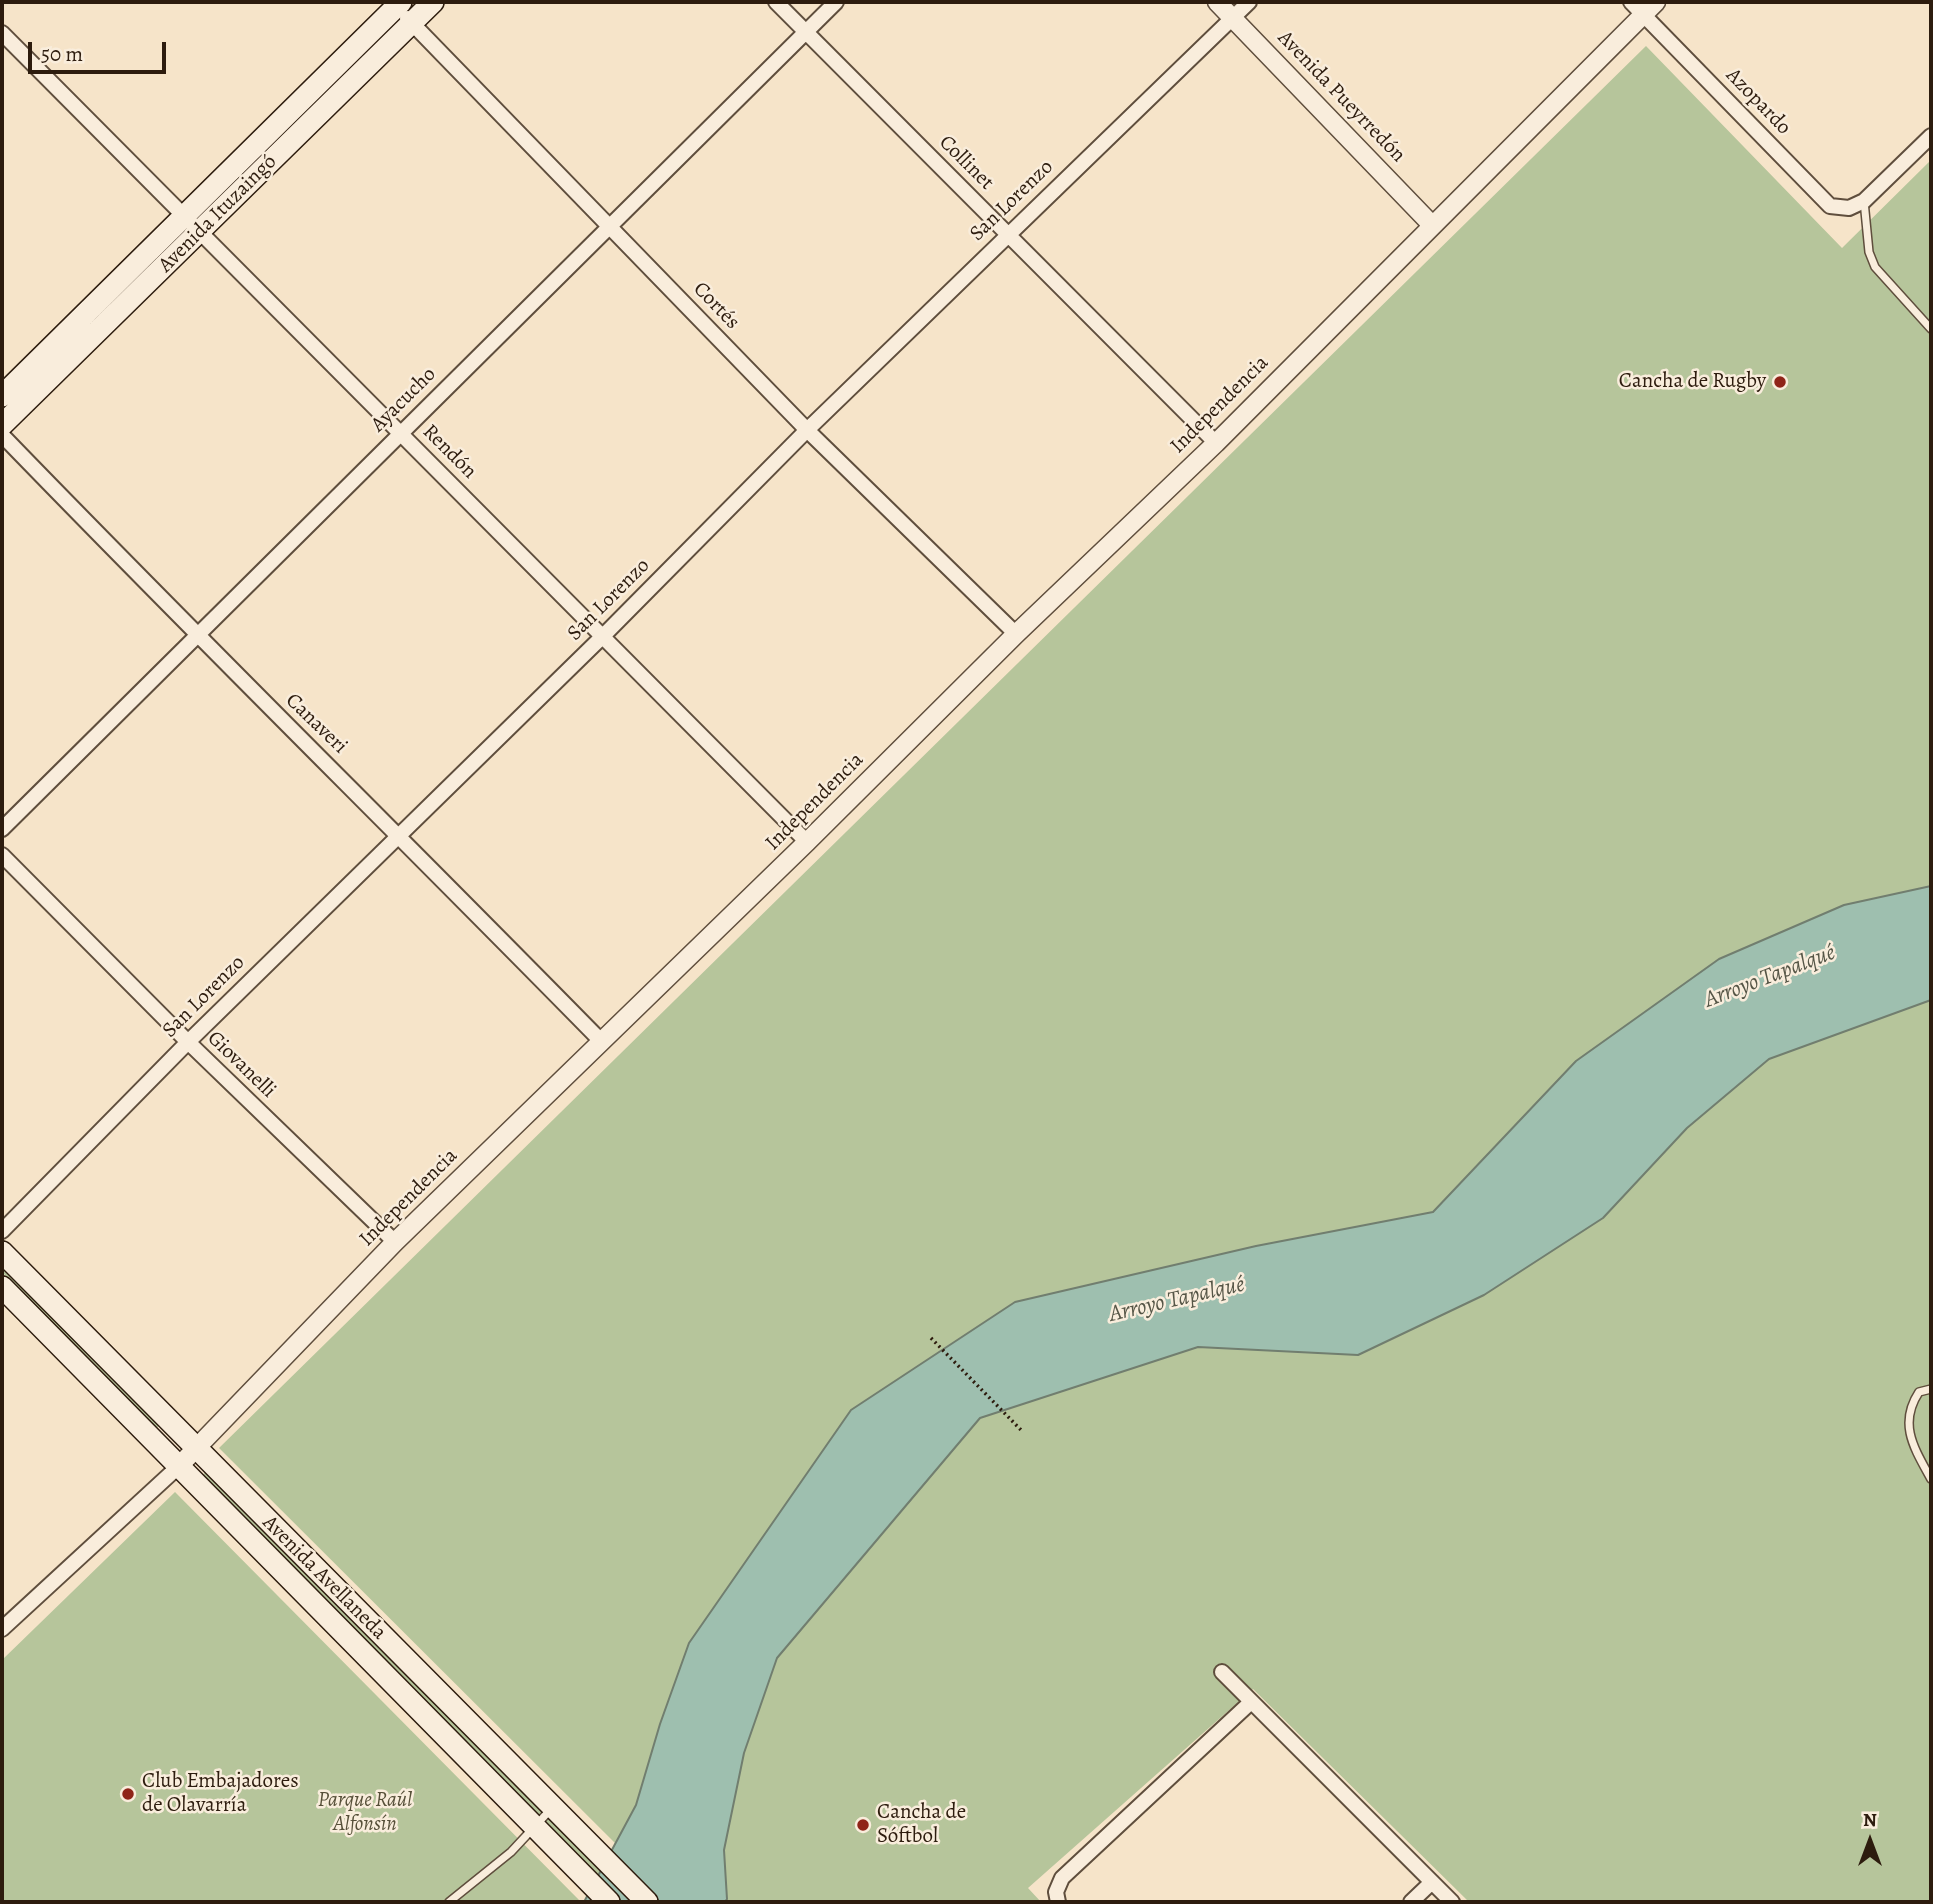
<!DOCTYPE html>
<html>
<head>
<meta charset="utf-8">
<style>
	body { margin:0 }
	#map { position:relative; width:1933px; height:1904px; overflow:hidden; background:#f6e4c9; font-family:Alegreya,serif }
	canvas { display:block }
	.frame { position:absolute; inset:0; border:4px solid #2d1c0e; pointer-events:none }
	.north { position:absolute; left:1835px; top:1806px; width:70px; height:70px; -webkit-text-stroke:5px #f9eddc; paint-order:stroke; rotate:0deg; font-size:19px; font-weight:700; line-height:28px; text-align:center; color:#2d1c0e }
	.north::after { content:''; display:block; margin:auto; width:24px; height:32px; background:#2d1c0e; clip-path:polygon(50% 0,100% 100%,50% 72%,0 100%) }
	.scale { position:absolute; left:28px; top:42px; width:138px; height:32px; box-sizing:border-box; border:4px solid #2d1c0e; border-top:0; padding-left:9px; font-size:21px; line-height:24px; white-space:nowrap; color:#2d1c0e; -webkit-text-stroke:5px #f9eddc; paint-order:stroke }
</style>
</head>
<body>
<div id="map">
<canvas width="1933" height="1904"></canvas>
<div class="frame"></div>
<div class="north">N</div>
<div class="scale">50 m</div>
</div>
<script>
const context = document.querySelector('canvas').getContext('2d');
context.lineJoin = 'round';
function fill(path, color) {
  context.fillStyle = color;
  context.fill(path, 'evenodd');
}
function strokePath(path, color, width, dash) {
  context.strokeStyle = color;
  context.lineWidth = width;
  context.lineCap = dash ? 'butt' : 'round';
  context.setLineDash(dash || []);
  context.stroke(path);
}
function drawText(font, color, halo, rows, align = 'center') {
  context.font = font + ' Alegreya,serif';
  context.lineWidth = 5;
  context.setLineDash([]);
  context.textBaseline = 'middle';
  context.strokeStyle = halo;
  context.fillStyle = color;
  for (const [text, x, y, turn = 0] of rows) {
    context.save();
    context.translate(x, y);
    context.rotate((+turn || 0) * Math.PI / 180);
    context.textAlign = isNaN(turn) ? turn : align;
    if (halo) context.strokeText(text, 0, 0);
    context.fillText(text, 0, 0);
    context.restore();
  }
}
fill(new Path2D(`
	M379 32 383 36 217 205 213 201Z
	M1646 46 1842 248 1931 160V886L1844 905 1576 1061 1433 1212 1256 1246 880 1392 851 1410 660 1724 636 1805 616 1844 219 1448Z
	M1931 1000V1902H1469L1253 1689 1028 1888 1041 1902H725L727 1899 724 1850 744 1753 777 1658 980 1418 1198 1347 1358 1355 1484 1295 1769 1059Z
	M5 1269 159 1426 155 1429 2 1272Z
	M206 1471 632 1902H625L203 1475Z
	M175 1492 581 1902H2V1660Z`), '#b6c59b');
const water = new Path2D(`
	M1931 886V1000L1769 1059 1687 1128 1603 1218 1484 1295 1358 1355 1198 1347 980 1418 777 1658 744 1753 724 1850 727 1899 725 1902H584L636 1805 660 1724 689 1643 851 1410 1015 1302 1256 1246 1433 1212 1576 1061 1719 959 1844 905Z`);
fill(water, '#9ebfaf');
strokePath(water, '#717e6f', 2);
const service = new Path2D(`
	M1864 201 1869 252 1875 267 1931 329
	M1931 1389 1919 1392C1898 1424 1914 1448 1931 1479
	M449 1902 511 1852 552 1808`);
const minor = new Path2D(`
	M776 2 1216 443
	M1631 2 1830 206 1849 208 1864 201 1931 136
	M407 18 807 430 1016 634
	M2 33 807 842
	M2 435C200 640 403 839 602 1042
	M2 829 836 2
	M2 855 188 1042 395 1242
	M2 1231 188 1042 604 635 807 430 1249 2
	M2 1629 179 1466
	M1222 1672 1452 1902
	M1058 1902 1056 1892 1062 1878 1251 1702
	M1411 1902 1432 1882`);
const tertiary = new Path2D(`
	M1217 2 1431 224
	M179 1466 395 1242 807 842 1016 634 1216 443 1656 2`);
const secondary = new Path2D(`
	M2 396 401 2
	M2 425 433 2
	M2 1252 647 1902
	M2 1287 609 1902`);
strokePath(service, '#5f4e3d', 10);
strokePath(minor, '#5f4e3d', 18);
strokePath(tertiary, '#5f4e3d', 21);
strokePath(secondary, '#2d1c0e', 24);
strokePath(new Path2D(`
	M931 1338 1022 1431`), '#2d1c0e', 3.5, [2, 3.5]);
strokePath(service, '#f9eddc', 7);
strokePath(minor, '#f9eddc', 14);
strokePath(tertiary, '#f9eddc', 18);
strokePath(secondary, '#f9eddc', 21);
for (const [x, y, r, color] of [
	[1780,382,7,"#8f2418"],
	[128,1794,7,"#8f2418"],
	[863,1825,7,"#8f2418"]
]) {
  const dot = new Path2D();
  dot.arc(x, y, r, 0, 2 * Math.PI);
  context.fillStyle = color;
  context.fill(dot);
  strokePath(dot, '#f9eddc', 2.5);
}
drawText('21px', '#2d1c0e', '#f9eddc', [
	["Avenida Pueyrredón",1341,97,46],
	["Azopardo",1758,102,46],
	["Collinet",966,163,45],
	["San Lorenzo",1012,201,-44],
	["Avenida Ituzaingó",218,214,-45],
	["Cortés",716,306,46],
	["Ayacucho",404,400,-45],
	["Independencia",1220,405,-45],
	["Rendón",449,452,45],
	["San Lorenzo",609,600,-45],
	["Canaveri",316,724,44],
	["Independencia",815,802,-45],
	["San Lorenzo",204,997,-45],
	["Giovanelli",241,1065,44],
	["Independencia",409,1198,-45],
	["Avenida Avellaneda",324,1578,45]
]);
drawText('21px', '#2d1c0e', '#f9eddc', [
	["Cancha de Rugby",1766,382,"right"],
	["Club Embajadores",142,1782],
	["de Olavarría",142,1806],
	["Cancha de",877,1813],
	["Sóftbol",877,1837]
], 'left');
drawText('italic 21px', '#564f38', '#f9eddc', [
	["Parque Raúl",365,1801],
	["Alfonsín",365,1825]
]);
drawText('italic 23px', '#555546', '#f9eddc', [
	["Arroyo Tapalqué",1770,977,-21],
	["Arroyo Tapalqué",1177,1300,-13]
]);
</script>
</body>
</html>
